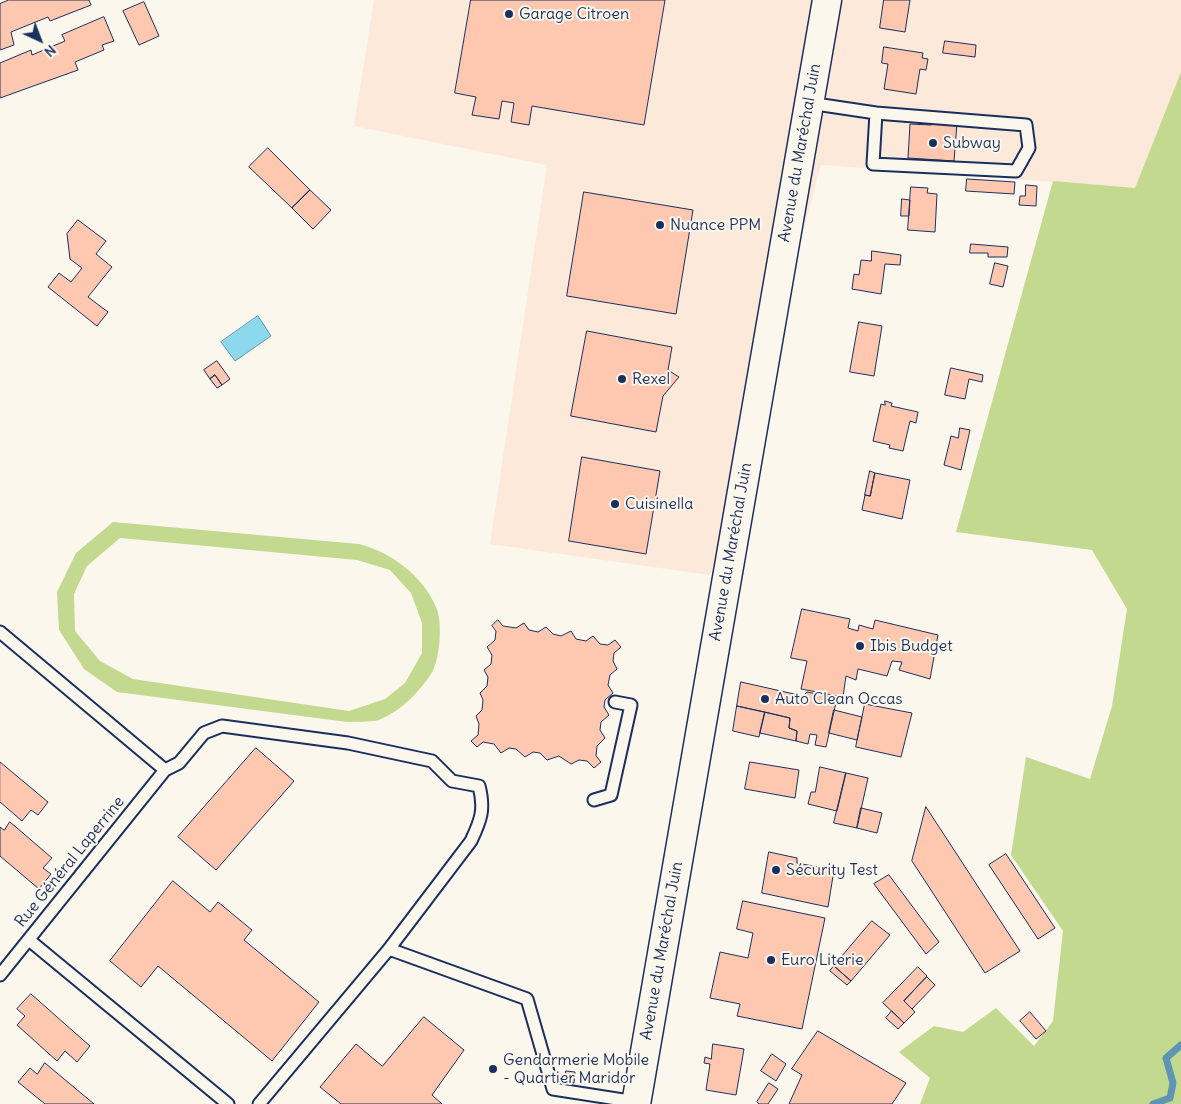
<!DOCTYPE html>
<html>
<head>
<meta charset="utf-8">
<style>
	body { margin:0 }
	#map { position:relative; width:1181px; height:1104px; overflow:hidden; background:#fbf7ec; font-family:Delius,sans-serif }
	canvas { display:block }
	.north { position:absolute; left:15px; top:15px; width:50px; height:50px; -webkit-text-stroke:4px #fbf7ec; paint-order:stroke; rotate:137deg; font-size:14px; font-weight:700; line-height:20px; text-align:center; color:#1b2f5e }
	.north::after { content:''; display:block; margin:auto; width:18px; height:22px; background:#1b2f5e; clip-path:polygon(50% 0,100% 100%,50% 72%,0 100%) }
</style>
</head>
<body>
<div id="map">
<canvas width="1181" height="1104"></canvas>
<div class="north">N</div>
</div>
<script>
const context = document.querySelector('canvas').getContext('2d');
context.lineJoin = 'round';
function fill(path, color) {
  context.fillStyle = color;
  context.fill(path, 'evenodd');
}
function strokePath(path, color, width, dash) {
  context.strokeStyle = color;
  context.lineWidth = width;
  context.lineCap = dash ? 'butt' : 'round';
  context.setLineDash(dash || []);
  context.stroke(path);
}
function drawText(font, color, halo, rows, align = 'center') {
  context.font = font + ' Delius,sans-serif';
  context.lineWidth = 4;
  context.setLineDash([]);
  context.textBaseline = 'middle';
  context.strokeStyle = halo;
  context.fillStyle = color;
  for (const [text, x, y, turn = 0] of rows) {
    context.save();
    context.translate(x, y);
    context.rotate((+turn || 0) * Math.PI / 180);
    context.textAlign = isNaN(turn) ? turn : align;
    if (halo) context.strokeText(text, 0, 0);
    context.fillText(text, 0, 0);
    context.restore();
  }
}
fill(new Path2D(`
	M374 0H1181V72L1135 188 821 165 710 575 490 544 547 165 354 126Z`), '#fce9da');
fill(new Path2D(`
	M1181 72V1104H920L930 1078 899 1052 934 1026 963 1032 996 1008 1034 1046 1053 1021 1063 931 1011 855 1026 757 1090 779 1112 706 1127 609 1092 550 956 532 1053 181 1135 188Z
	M113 522 359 544C391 552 423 576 436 607 443 621 440 661 431 674 419 692 402 710 381 719 373 723 357 721 347 722L117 692 84 669 59 630 57 592 76 553ZM120 538 357 560 390 570 411 593 422 623V653L405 683 385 699 349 711 133 679 100 661 75 631 74 594 87 566Z`), '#c3d98f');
const water = new Path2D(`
	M258 316 271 336 235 361 221 342Z`);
fill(water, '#8cd8ec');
strokePath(water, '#5f94b3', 1);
strokePath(new Path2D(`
	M1153 1104 1170 1098 1173 1083 1166 1058 1181 1045`), '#5f94b3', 7);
const building = new Path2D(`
	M9 0H89L91 5 50 21 48 17 11 32 14 45 0 50V4Z
	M471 0H665L644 125 532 106 529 125 511 122 514 103 502 101 499 119 472 115 476 97 455 93Z
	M884 0H910L905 32 880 28Z
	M144 2 159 36 139 45 123 11Z
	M104 17 114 41 102 45 104 50 75 62 78 70 0 98V63L31 50 32 55 65 41 62 35Z
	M945 41 976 45 975 57 943 53Z
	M884 47 923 53 922 58 928 59 926 70 920 69 916 94 884 89 888 64 882 63Z
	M931 121 957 123 954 161 908 158 910 124 931 125Z
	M268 148 310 190 292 208 249 167Z
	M967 179 1015 182 1014 194 966 191Z
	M1026 185 1037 186 1036 206 1019 205 1020 196H1025Z
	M911 187 928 188 927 193 937 194 935 232 908 230Z
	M310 190 331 210 313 229 292 208Z
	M584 192 693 210 676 314 567 296Z
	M902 199 910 200 909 216H901Z
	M78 220 106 241 96 254 112 267 88 297 108 312 97 326 48 287 59 273 71 282 82 268 70 259 67 234Z
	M971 244 1008 247 1007 257H988V253H970Z
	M872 251 901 255 900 265 885 264 881 294 852 289 854 274 859 275 861 260 871 261Z
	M995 263 1008 266 1003 287 990 284Z
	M859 322 882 326 874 376 850 372Z
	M587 331 672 347 668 370 679 377 663 396 656 432 571 416Z
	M217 361 230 379 222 385 215 375 210 379 204 370Z
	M951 368 983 375 982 382 969 379 965 399 945 395Z
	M215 375 222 385 217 388 210 379Z
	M885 401 892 403 891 406 918 412 916 423 910 421 903 451 889 448 890 445 873 441 881 404 885 405Z
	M960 428 970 430 961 470 944 465 951 436 958 438Z
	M582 457 660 471 646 554 569 541Z
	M870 471 875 473 870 496 865 495Z
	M875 473 910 480 902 519 862 510 865 495 870 496Z
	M802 609 850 619 848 628 858 631 859 625 873 629 875 620 938 635 930 679 899 670 902 662 892 661 887 676 858 669 856 680 846 676 843 697 801 689 807 661 791 658Z
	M498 620 503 626 516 628 524 623 529 630 538 632 546 627 553 634 561 636 571 631 576 639 586 641 593 636 600 644 608 645 615 640 621 647 614 653 613 661 617 669 610 675 608 685 613 693 605 700 604 707 609 715 601 722 600 730 605 738 597 746 596 756 601 762 594 768 587 761 579 760 571 764 559 756 547 760 540 753 533 752 525 757 516 749 509 748 501 753 494 744 483 742 477 747 471 741 478 735 479 724 476 716 482 710 483 700 480 693 487 686 488 677 484 670 491 664 492 655 487 647 495 640 496 631 492 626Z
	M741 682 803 696 807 692 837 698 826 747 815 745 817 735 810 734 808 744 796 741 797 731 789 728 790 718 737 706Z
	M865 704 912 713 901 757 856 747Z
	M737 706 765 712 759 737 733 731Z
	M834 710 862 717 857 740 829 733Z
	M765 712 790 718 789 728 797 731 796 741 760 733Z
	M256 748 294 781 216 870 178 837Z
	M0 762 48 802 38 815 31 810 22 821 0 802Z
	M750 762 799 770 795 798 745 789Z
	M820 767 846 773 837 811 808 804 811 792H815Z
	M846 773 868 778 857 828 834 823Z
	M926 807 1020 951 985 973 912 861Z
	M861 808 882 813 877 833 857 828Z
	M10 822 52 858 43 868 51 874 39 889 0 856V827L4 830Z
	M769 852 797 858V863L834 870 828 907 762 893Z
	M1006 854 1055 928 1038 939 989 865Z
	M889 875 939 942 926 954 874 884Z
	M173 881 210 912 218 902 252 930 244 940 319 1002 272 1061 158 966 141 987 110 961Z
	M743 901 825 918 802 1029 737 1016 740 1004 710 998 720 952 748 958 753 933 737 929Z
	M872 921 890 935 851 981 834 966Z
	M834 966 851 981 847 985 830 971Z
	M918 967 927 976 904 1001 915 1012 904 1023 883 1003Z
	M927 977 935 985 912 1009 904 1001Z
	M31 994 90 1046 77 1062 65 1051 57 1061 17 1025 25 1016 17 1009Z
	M892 1011 904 1023 898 1029 886 1018Z
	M1030 1012 1046 1031 1036 1039 1020 1021Z
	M424 1017 464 1050 432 1095 442 1104H341L320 1087 356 1044 382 1066Z
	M818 1031 906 1083 892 1104H789L802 1075 792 1069Z
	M713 1044 744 1049 736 1095 706 1090 710 1064 704 1063 705 1057 711 1059Z
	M772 1054 786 1064 776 1081 761 1071Z
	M45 1063 94 1104H45L18 1082 30 1068 37 1074Z
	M566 1071 575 1072 574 1083 565 1082Z
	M769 1083 778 1089 768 1104H759L757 1102Z`);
fill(building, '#fec8b0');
strokePath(building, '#1b2f5e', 1);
const lane = new Path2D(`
	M809 103 876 113 873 164 1016 171 1029 148 1026 125 876 113
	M0 632 165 770
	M594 800 611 795 631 705 615 702
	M29 940 228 1104
	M0 975 165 770 179 763 204 733 222 726 348 743 432 761 452 781 479 786C485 809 481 820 471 841L389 949
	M259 1104 389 949 527 999 553 1089 636 1102`);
const secondary = new Path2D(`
	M636 1104 827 0`);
strokePath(lane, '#1b2f5e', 15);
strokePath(secondary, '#1b2f5e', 31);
strokePath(lane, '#fbf7ec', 11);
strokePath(secondary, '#fbf7ec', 28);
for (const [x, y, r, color] of [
	[509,14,5,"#1b2f5e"],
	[933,143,5,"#1b2f5e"],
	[660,225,5,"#1b2f5e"],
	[622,379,5,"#1b2f5e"],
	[615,504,5,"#1b2f5e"],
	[860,646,5,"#1b2f5e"],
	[765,699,5,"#1b2f5e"],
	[776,870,5,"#1b2f5e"],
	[771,960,5,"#1b2f5e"],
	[493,1069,5,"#1b2f5e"]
]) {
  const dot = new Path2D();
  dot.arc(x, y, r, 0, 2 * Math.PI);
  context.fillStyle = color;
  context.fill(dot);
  strokePath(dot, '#fbf7ec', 2);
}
drawText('16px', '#1b2f5e', '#fbf7ec', [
	["Garage Citroen",519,14],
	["Subway",943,143],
	["Nuance PPM",670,225],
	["Rexel",632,379],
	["Cuisinella",625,504],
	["Ibis Budget",870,646],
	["Auto Clean Occas",775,699],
	["Sécurity Test",786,870],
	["Euro Literie",781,960],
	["Gendarmerie Mobile",503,1060],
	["- Quartier Maridor",503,1078]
], 'left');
drawText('16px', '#1b2f5e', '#fbf7ec', [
	["Avenue du Maréchal Juin",800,153,-80],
	["Avenue du Maréchal Juin",731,552,-80],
	["Rue Général Laperrine",70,862,-51],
	["Avenue du Maréchal Juin",662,951,-80]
]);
</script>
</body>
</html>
